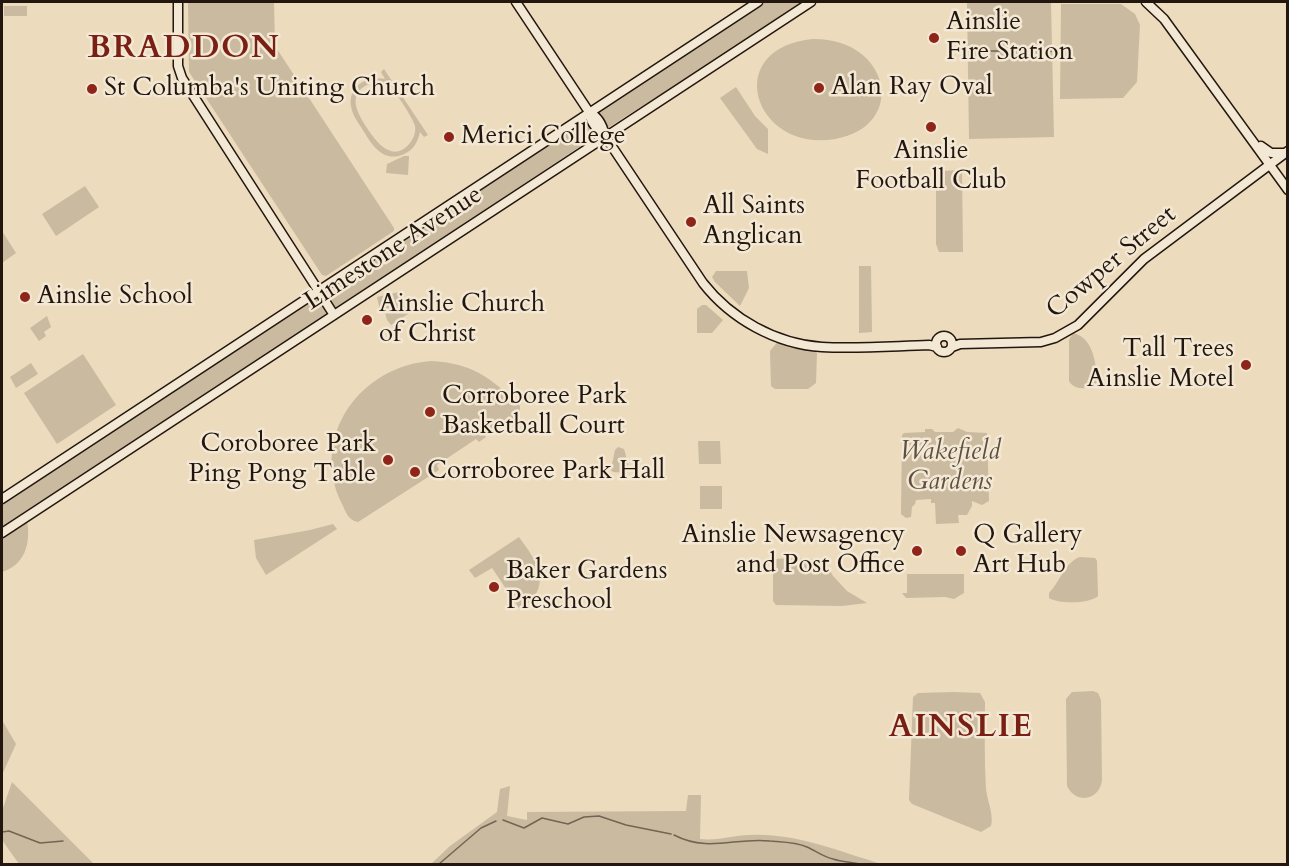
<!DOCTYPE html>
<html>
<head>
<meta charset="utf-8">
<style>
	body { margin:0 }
	#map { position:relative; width:1289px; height:866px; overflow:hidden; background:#ecdbbd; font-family:Cardo,serif }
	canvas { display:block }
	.frame { position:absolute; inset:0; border:3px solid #23160f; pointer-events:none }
</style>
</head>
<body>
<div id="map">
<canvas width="1289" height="866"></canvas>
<div class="frame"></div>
</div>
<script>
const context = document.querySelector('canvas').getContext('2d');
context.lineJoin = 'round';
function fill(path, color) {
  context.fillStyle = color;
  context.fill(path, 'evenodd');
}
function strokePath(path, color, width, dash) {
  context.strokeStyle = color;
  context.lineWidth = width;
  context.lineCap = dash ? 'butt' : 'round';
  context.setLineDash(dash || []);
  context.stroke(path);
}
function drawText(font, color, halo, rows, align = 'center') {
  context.font = font + ' Cardo,serif';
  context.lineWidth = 5;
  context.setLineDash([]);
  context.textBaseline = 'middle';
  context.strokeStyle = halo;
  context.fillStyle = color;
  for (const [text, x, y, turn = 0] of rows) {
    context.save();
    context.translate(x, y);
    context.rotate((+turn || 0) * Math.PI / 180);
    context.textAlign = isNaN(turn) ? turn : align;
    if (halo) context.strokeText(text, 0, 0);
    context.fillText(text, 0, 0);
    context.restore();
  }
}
fill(new Path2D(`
	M188 2H274L275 46 394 228V231L326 276 322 275 189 72Z
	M764 2H802L684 80 623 118 2 530V503Z
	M967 2H1051L1054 137 969 139Z
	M1061 4H1121L1135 14 1140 25 1137 82 1123 98 1060 99Z
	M4 6H27V16H4Z
	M813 39C890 38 909 126 835 139 754 153 720 48 813 39Z
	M384 69 428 135 424 137 420 132C418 141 414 150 404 154 382 164 371 143 361 127 357 121 352 114 351 106 348 86 367 75 385 79L381 72ZM372 83C378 82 384 82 390 87 396 92 413 118 415 126 416 132 414 138 410 143 393 164 376 142 367 128 356 111 346 92 372 83Z
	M736 87 755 116 768 129V154L757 149 720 98Z
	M404 156H409L408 175 386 173 387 164Z
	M962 170 963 252H939L936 244V179L941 171Z
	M85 186 99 207 56 236 42 214Z
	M2 231 16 253 2 263Z
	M859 266H871L872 332 859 333Z
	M716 271H747L749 288 740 306 715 282 712 277Z
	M399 292 411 312 391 325 387 320 384 309 380 310 377 297Z
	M702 305H706L723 320 712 333H697V309Z
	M47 316 51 327 44 332 46 336 39 341 30 328Z
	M1073 333C1094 338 1095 363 1098 380L1094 387C1085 389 1074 390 1069 381V340Z
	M779 340 808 347 817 353 816 383 808 389H775L771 386 770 351Z
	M83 354 116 405 57 444 24 393Z
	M431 361C471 363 490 377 517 403L520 406V413L498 429 495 426 484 434 486 437 479 442 476 439 437 465 439 470 358 522C347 520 346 511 341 502 310 435 361 366 431 361Z
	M31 363 38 374 16 388 10 377Z
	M958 428 967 432 987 433 989 501 982 505 972 501V506L967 515H958L959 523 936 524 935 503H931V499L916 500 915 504 912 507 911 517 906 518 901 514 902 435 904 433 925 432V429H932L935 432H953Z
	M698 441H720L721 464H699Z
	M618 447 624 449 629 467 626 473 613 472 611 470 615 450Z
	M700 486H722V509H700Z
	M27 521C31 543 25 565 2 572V536Z
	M333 524 337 529 266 575 256 558 254 540 310 530Z
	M519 537C532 555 549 576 534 597 531 602 525 606 519 608L492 568 475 578 469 570Z
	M1080 557 1095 558 1097 561 1098 596C1090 604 1058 604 1049 598V593C1060 582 1065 562 1080 557Z
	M792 558 820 560 828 567 833 576 847 591 867 603 842 606 776 605 773 601V562L775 559Z
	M907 574H964V593L954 599 945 597 906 598 902 593H907Z
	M1093 691 1098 693 1101 700 1102 780C1100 800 1076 805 1067 786L1066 699 1072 692Z
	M954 692 980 693 985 702C985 731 984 760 986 789 987 800 994 815 991 826L981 832 912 804 909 800 913 697 918 693Z
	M2 720 16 744 2 775Z
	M12 782 94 864H19L2 840V811Z
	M510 786 507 816 527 820V812L686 811 688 795H701L700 839C720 841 732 835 750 835 796 833 838 851 881 864H431L450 846 497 812 500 789Z`), '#caba9f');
strokePath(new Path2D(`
	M963 51H1055
	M503 820 524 828 542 818 568 824 584 817 599 816 626 825 671 834
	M2 832 9 831 40 843 63 841
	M674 835C709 853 735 837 770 841 782 842 796 842 807 847 816 851 824 857 833 859 842 862 851 862 860 864
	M439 864 481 828 496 821`), '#736454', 1.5);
const secondary = new Path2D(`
	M178 2V66L182 78 334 315
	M516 2 589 112C590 123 597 130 605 136
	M1146 2 1164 19 1288 190
	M589 112C599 117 603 126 605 136L703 283C731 319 776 344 822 347 857 349 894 346 929 345L937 347
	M1261 146 1271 153H1285
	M936 344a8 8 0 1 1 16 0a8 8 0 1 1-16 0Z
	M952 347 960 344 1041 342 1055 338 1078 325 1144 259 1288 151
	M2 499 758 2
	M2 533 811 2`);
strokePath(secondary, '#23160f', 11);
strokePath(secondary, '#f3e8d4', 8);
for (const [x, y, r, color] of [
	[934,38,6,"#8f2418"],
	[819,88,6,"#8f2418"],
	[92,89,6,"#8f2418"],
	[931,127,6,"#8f2418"],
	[449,137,6,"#8f2418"],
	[691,222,6,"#8f2418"],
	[25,297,6,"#8f2418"],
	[367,320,6,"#8f2418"],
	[1246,365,6,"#8f2418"],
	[430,412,6,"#8f2418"],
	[388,460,6,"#8f2418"],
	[415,472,6,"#8f2418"],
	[917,551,6,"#8f2418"],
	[961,551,6,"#8f2418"],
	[494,587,6,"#8f2418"]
]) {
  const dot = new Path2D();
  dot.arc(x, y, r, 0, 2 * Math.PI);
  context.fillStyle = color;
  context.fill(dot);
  strokePath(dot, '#f3e8d4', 2);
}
drawText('26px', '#23160f', '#f3e8d4', [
	["Ainslie",946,23],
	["Fire Station",946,53],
	["Alan Ray Oval",831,88],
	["St Columba's Uniting Church",104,89],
	["Merici College",461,137],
	["Ainslie",931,152,"center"],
	["Football Club",931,182,"center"],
	["All Saints",703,207],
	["Anglican",703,237],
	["Ainslie School",37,297],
	["Ainslie Church",379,305],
	["of Christ",379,335],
	["Tall Trees",1234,350,"right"],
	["Ainslie Motel",1234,380,"right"],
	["Corroboree Park",442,397],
	["Basketball Court",442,427],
	["Coroboree Park",376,445,"right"],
	["Ping Pong Table",376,475,"right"],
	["Corroboree Park Hall",427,472],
	["Ainslie Newsagency",905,536,"right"],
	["and Post Office",905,566,"right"],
	["Q Gallery",973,536],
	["Art Hub",973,566],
	["Baker Gardens",506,572],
	["Preschool",506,602]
], 'left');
drawText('26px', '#23160f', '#f3e8d4', [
	["Limestone Avenue",394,249,-33],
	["Cowper Street",1112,263,-40]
]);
drawText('italic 26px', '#5d4f41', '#f3e8d4', [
	["Wakefield",950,453],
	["Gardens",950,483]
]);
context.letterSpacing = '1.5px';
drawText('bold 32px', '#7a1f14', '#f3e8d4', [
	["BRADDON",184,50],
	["AINSLIE",961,729]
]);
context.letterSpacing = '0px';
</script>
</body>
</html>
